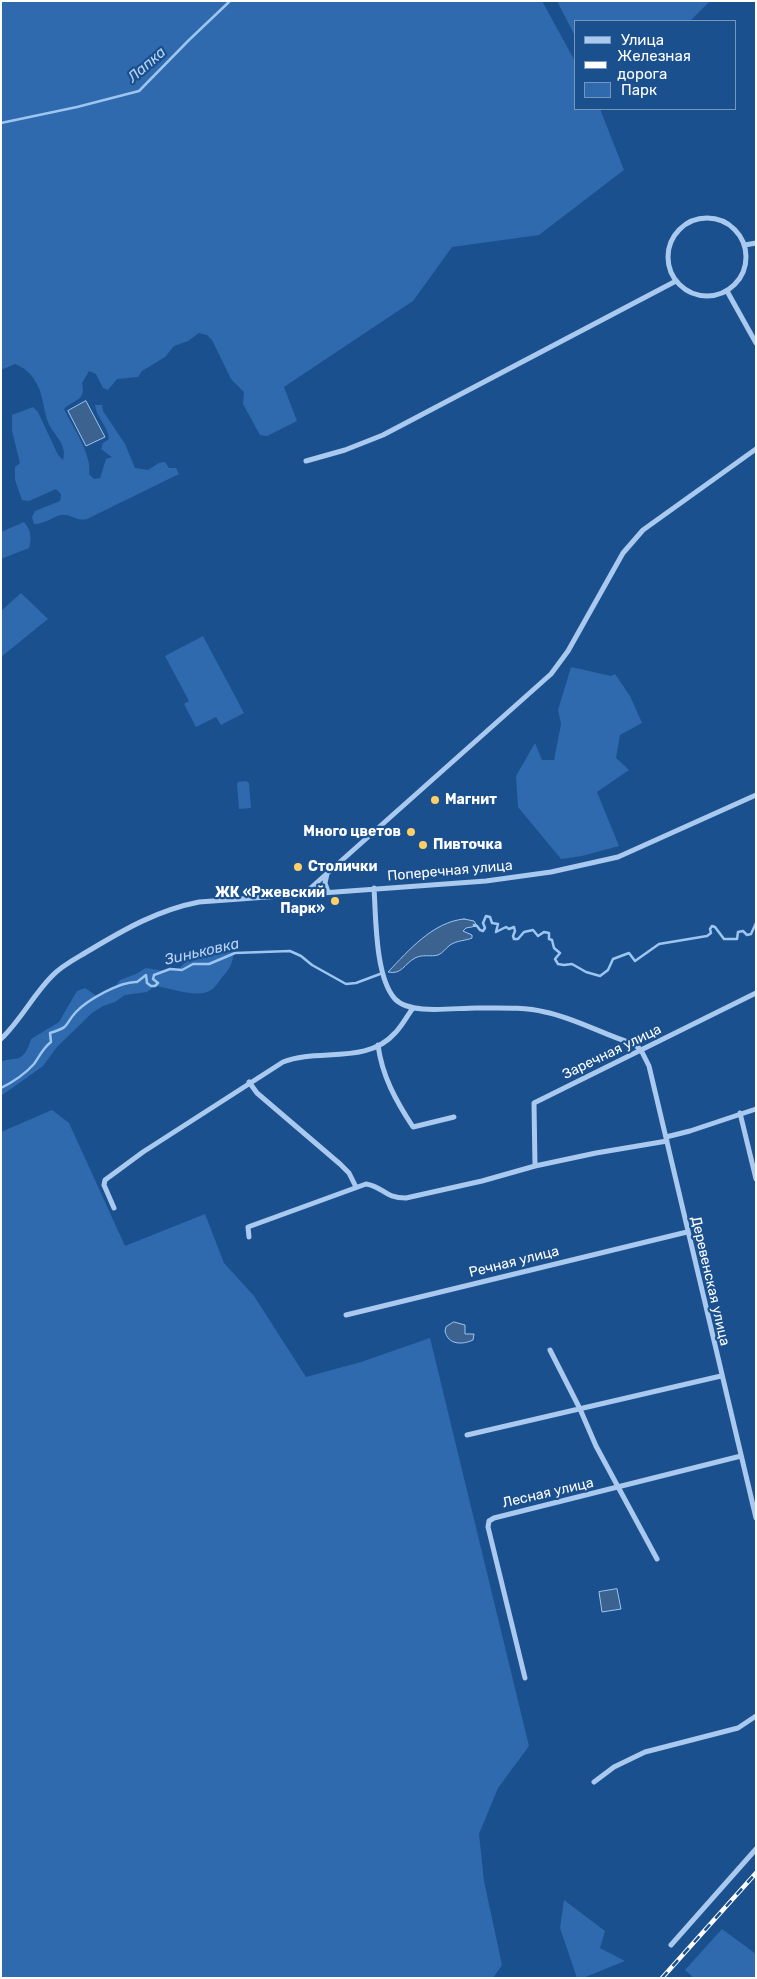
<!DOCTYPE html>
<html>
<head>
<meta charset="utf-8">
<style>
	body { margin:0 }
	#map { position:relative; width:757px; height:1979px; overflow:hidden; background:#1b508f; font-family:Rubik,sans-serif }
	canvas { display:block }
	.frame { position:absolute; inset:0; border:2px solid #fff; pointer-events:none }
	.legend { position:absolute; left:574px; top:20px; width:162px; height:90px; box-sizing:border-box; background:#1b508f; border:1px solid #7696bc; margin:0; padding:6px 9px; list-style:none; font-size:15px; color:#fff }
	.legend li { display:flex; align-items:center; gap:10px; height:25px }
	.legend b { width:25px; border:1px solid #7696bc }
</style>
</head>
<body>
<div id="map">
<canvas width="757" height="1979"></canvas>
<div class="frame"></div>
<ul class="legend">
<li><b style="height:6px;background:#a9c9ee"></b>Улица</li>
<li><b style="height:6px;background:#fff"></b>Железная дорога</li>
<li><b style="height:14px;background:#2e6aad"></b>Парк</li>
</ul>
</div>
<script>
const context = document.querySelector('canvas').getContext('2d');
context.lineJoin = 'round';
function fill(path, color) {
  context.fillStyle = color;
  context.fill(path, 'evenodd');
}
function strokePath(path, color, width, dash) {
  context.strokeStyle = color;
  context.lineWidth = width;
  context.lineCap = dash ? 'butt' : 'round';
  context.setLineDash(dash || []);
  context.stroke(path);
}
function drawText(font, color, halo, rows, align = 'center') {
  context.font = font + ' Rubik,sans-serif';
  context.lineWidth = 4.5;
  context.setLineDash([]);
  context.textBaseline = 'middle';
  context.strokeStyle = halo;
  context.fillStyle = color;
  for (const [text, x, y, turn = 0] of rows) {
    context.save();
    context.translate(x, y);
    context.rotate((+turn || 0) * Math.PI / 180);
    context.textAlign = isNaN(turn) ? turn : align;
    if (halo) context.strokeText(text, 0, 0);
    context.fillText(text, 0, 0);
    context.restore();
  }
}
fill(new Path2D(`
	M1 1H542L576 63V109H600L624 170 539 235 452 247 413 301 284 387 297 421 267 436 260 435 243 404 244 392 231 379 212 340 207 335 199 333 188 341 174 346 165 357 142 371 138 377 117 379 108 390 103 388 96 374 89 371 82 383C86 402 75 398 64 409 72 426 93 456 89 474L94 479 100 478 106 459 112 457 101 449 103 443 109 439C108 426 96 417 95 405H102L103 411 125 444 135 468 148 470 159 463 165 462 169 468H176L179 474 87 519C77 522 70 513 60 515 51 518 44 524 34 524L32 517 35 511 60 501 61 494 56 489 29 501 22 500 15 480V467L20 463 12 431V415L33 407 38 412 58 455 63 460C68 444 53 435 48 422 43 409 43 392 35 381 31 373 23 367 15 364L1 370Z
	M557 1H710L690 21H576V38Z
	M24 522C31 530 32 537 29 548L1 559V532Z
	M21 593 48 619 1 657V611Z
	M203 636 244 713 221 725 216 717 196 727 184 704 189 701 165 656Z
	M571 667 611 676 615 674 630 696 642 723 620 735 616 758 629 770 597 792 619 846 582 856 561 859 518 807 516 776 535 743 542 760H554L561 724 558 710Z
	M238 782 246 781 249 783 251 808 239 809 237 784Z
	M232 942C235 954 233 965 225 974 219 980 216 988 209 991 196 998 170 988 155 986L147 992 125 995 115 1002 103 1006 92 1013 57 1047 43 1066 1 1096V1062C6 1059 8 1060 13 1059 25 1059 28 1048 31 1039L59 1022 77 991 85 988 98 997 112 990 120 980 136 974 146 968 164 971 179 969 194 952C200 952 207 954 214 950 222 946 221 943 232 942Z
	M52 1110 69 1123 125 1246 205 1214 224 1263 254 1296 306 1377 361 1362 430 1338 529 1746 498 1788 479 1834 484 1881 502 1965 493 1978H1V1132Z
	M564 1900 605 1931 600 1948 625 1961 583 1978H577L560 1928Z
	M722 1929 756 1954V1978H694L685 1970Z`), '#2e6aad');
const water = new Path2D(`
	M86 401 105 437 86 446 68 411Z
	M464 919 474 921 477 926 466 928 463 931 472 935V938C465 941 458 940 450 945 446 948 443 953 438 955 431 957 422 954 415 958 404 964 402 975 388 972 409 950 433 922 464 919Z
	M454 1322 465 1325V1334H474L473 1340C462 1345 448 1345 445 1331L446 1327Z
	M617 1589 621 1609 602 1612 599 1592Z`);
fill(water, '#3c6390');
strokePath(water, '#9cc5f0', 1);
strokePath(new Path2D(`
	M1 123 77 107 139 91 189 40 230 1
	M474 925 477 926 480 930 483 931 485 928 483 923 486 916 490 917 492 923 498 924 496 932 506 927 509 929 514 927 515 931 513 936 514 939H518L524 932 533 930 538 936 544 932 549 933V939L552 940 554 948 560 953 555 959 558 964 564 965 572 964 586 972 600 976 608 970 613 959 629 953 635 961 659 944 707 936 711 933 710 929 712 926 715 927 724 939H737L738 932 743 931 747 935 751 934 756 923
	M1 1088C13 1082 25 1074 34 1064 40 1056 42 1049 51 1042L50 1033C72 1026 63 1026 76 1012 87 1000 121 981 137 982L146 975 147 983 151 986H155L158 983 153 979 154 975 170 969 182 970 193 964H209L235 953 290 951 301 956 312 965 346 984 356 983 380 974`), '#9cc5f0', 2.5);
strokePath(new Path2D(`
	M668 257a39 39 0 1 1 78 0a39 39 0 1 1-78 0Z
	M745 245 756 243
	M727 291 756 343
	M306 461 345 450 383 435 676 281
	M327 874 325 883 328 892
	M374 888C376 917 375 977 395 999 411 1016 458 1007 480 1008 501 1008 524 1007 545 1012 575 1018 604 1035 634 1044L641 1050 649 1066 756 1518
	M304 894 551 674 568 651 623 553 643 530 756 449
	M1 1039C21 1020 33 995 52 976 62 965 77 958 90 950 125 929 158 910 199 902L486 881 551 872 618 857 756 795
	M378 1045C382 1076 396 1101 413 1127L454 1117
	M249 1082 257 1093 340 1164 349 1173 356 1187
	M740 1113 756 1179
	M666 1137 690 1131 756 1109
	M535 1166 534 1103 756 993
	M114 1208 104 1185 105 1180 143 1152 283 1062C318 1048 367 1065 395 1033 402 1026 407 1016 413 1008
	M249 1237 248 1227 366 1184C384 1187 384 1198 406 1198L482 1181 535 1166 596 1153 667 1141
	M346 1315 687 1232
	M550 1350 580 1409 596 1446 657 1559
	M467 1435 721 1376
	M525 1678 488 1527 489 1521 494 1518 741 1456
	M594 1782 614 1767 645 1752 738 1728 756 1716
	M671 1945 756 1849`), '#a9c9ee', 5);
const rail = new Path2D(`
	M662 1978 756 1873`);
strokePath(rail, '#fff', 4.5);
strokePath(rail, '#1b508f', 2.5, [8]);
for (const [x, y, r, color] of [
	[435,800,5,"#ffd066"],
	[411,832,5,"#ffd066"],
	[423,845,5,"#ffd066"],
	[298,867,5,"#ffd066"],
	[335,901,5,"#ffd066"]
]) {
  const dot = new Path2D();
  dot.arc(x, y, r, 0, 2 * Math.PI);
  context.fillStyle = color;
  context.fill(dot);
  strokePath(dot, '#1b508f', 2);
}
drawText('bold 14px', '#fff', '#1b508f', [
	["Магнит",445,800],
	["Много цветов",401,832,"right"],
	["Пивточка",433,845],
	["Столички",308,867],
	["ЖК «Ржевский",325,893,"right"],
	["Парк»",325,909,"right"]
], 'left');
drawText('14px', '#fff', '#1b508f', [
	["Поперечная улица",450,871,-5],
	["Заречная улица",612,1052,-26],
	["Речная улица",514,1262,-14],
	["Деревенская улица",710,1281,77],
	["Лесная улица",548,1493,-13]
]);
drawText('italic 15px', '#b5d3f5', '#1b508f', [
	["Лапка",147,65,-41],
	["Зиньковка",202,952,-13]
]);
</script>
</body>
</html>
